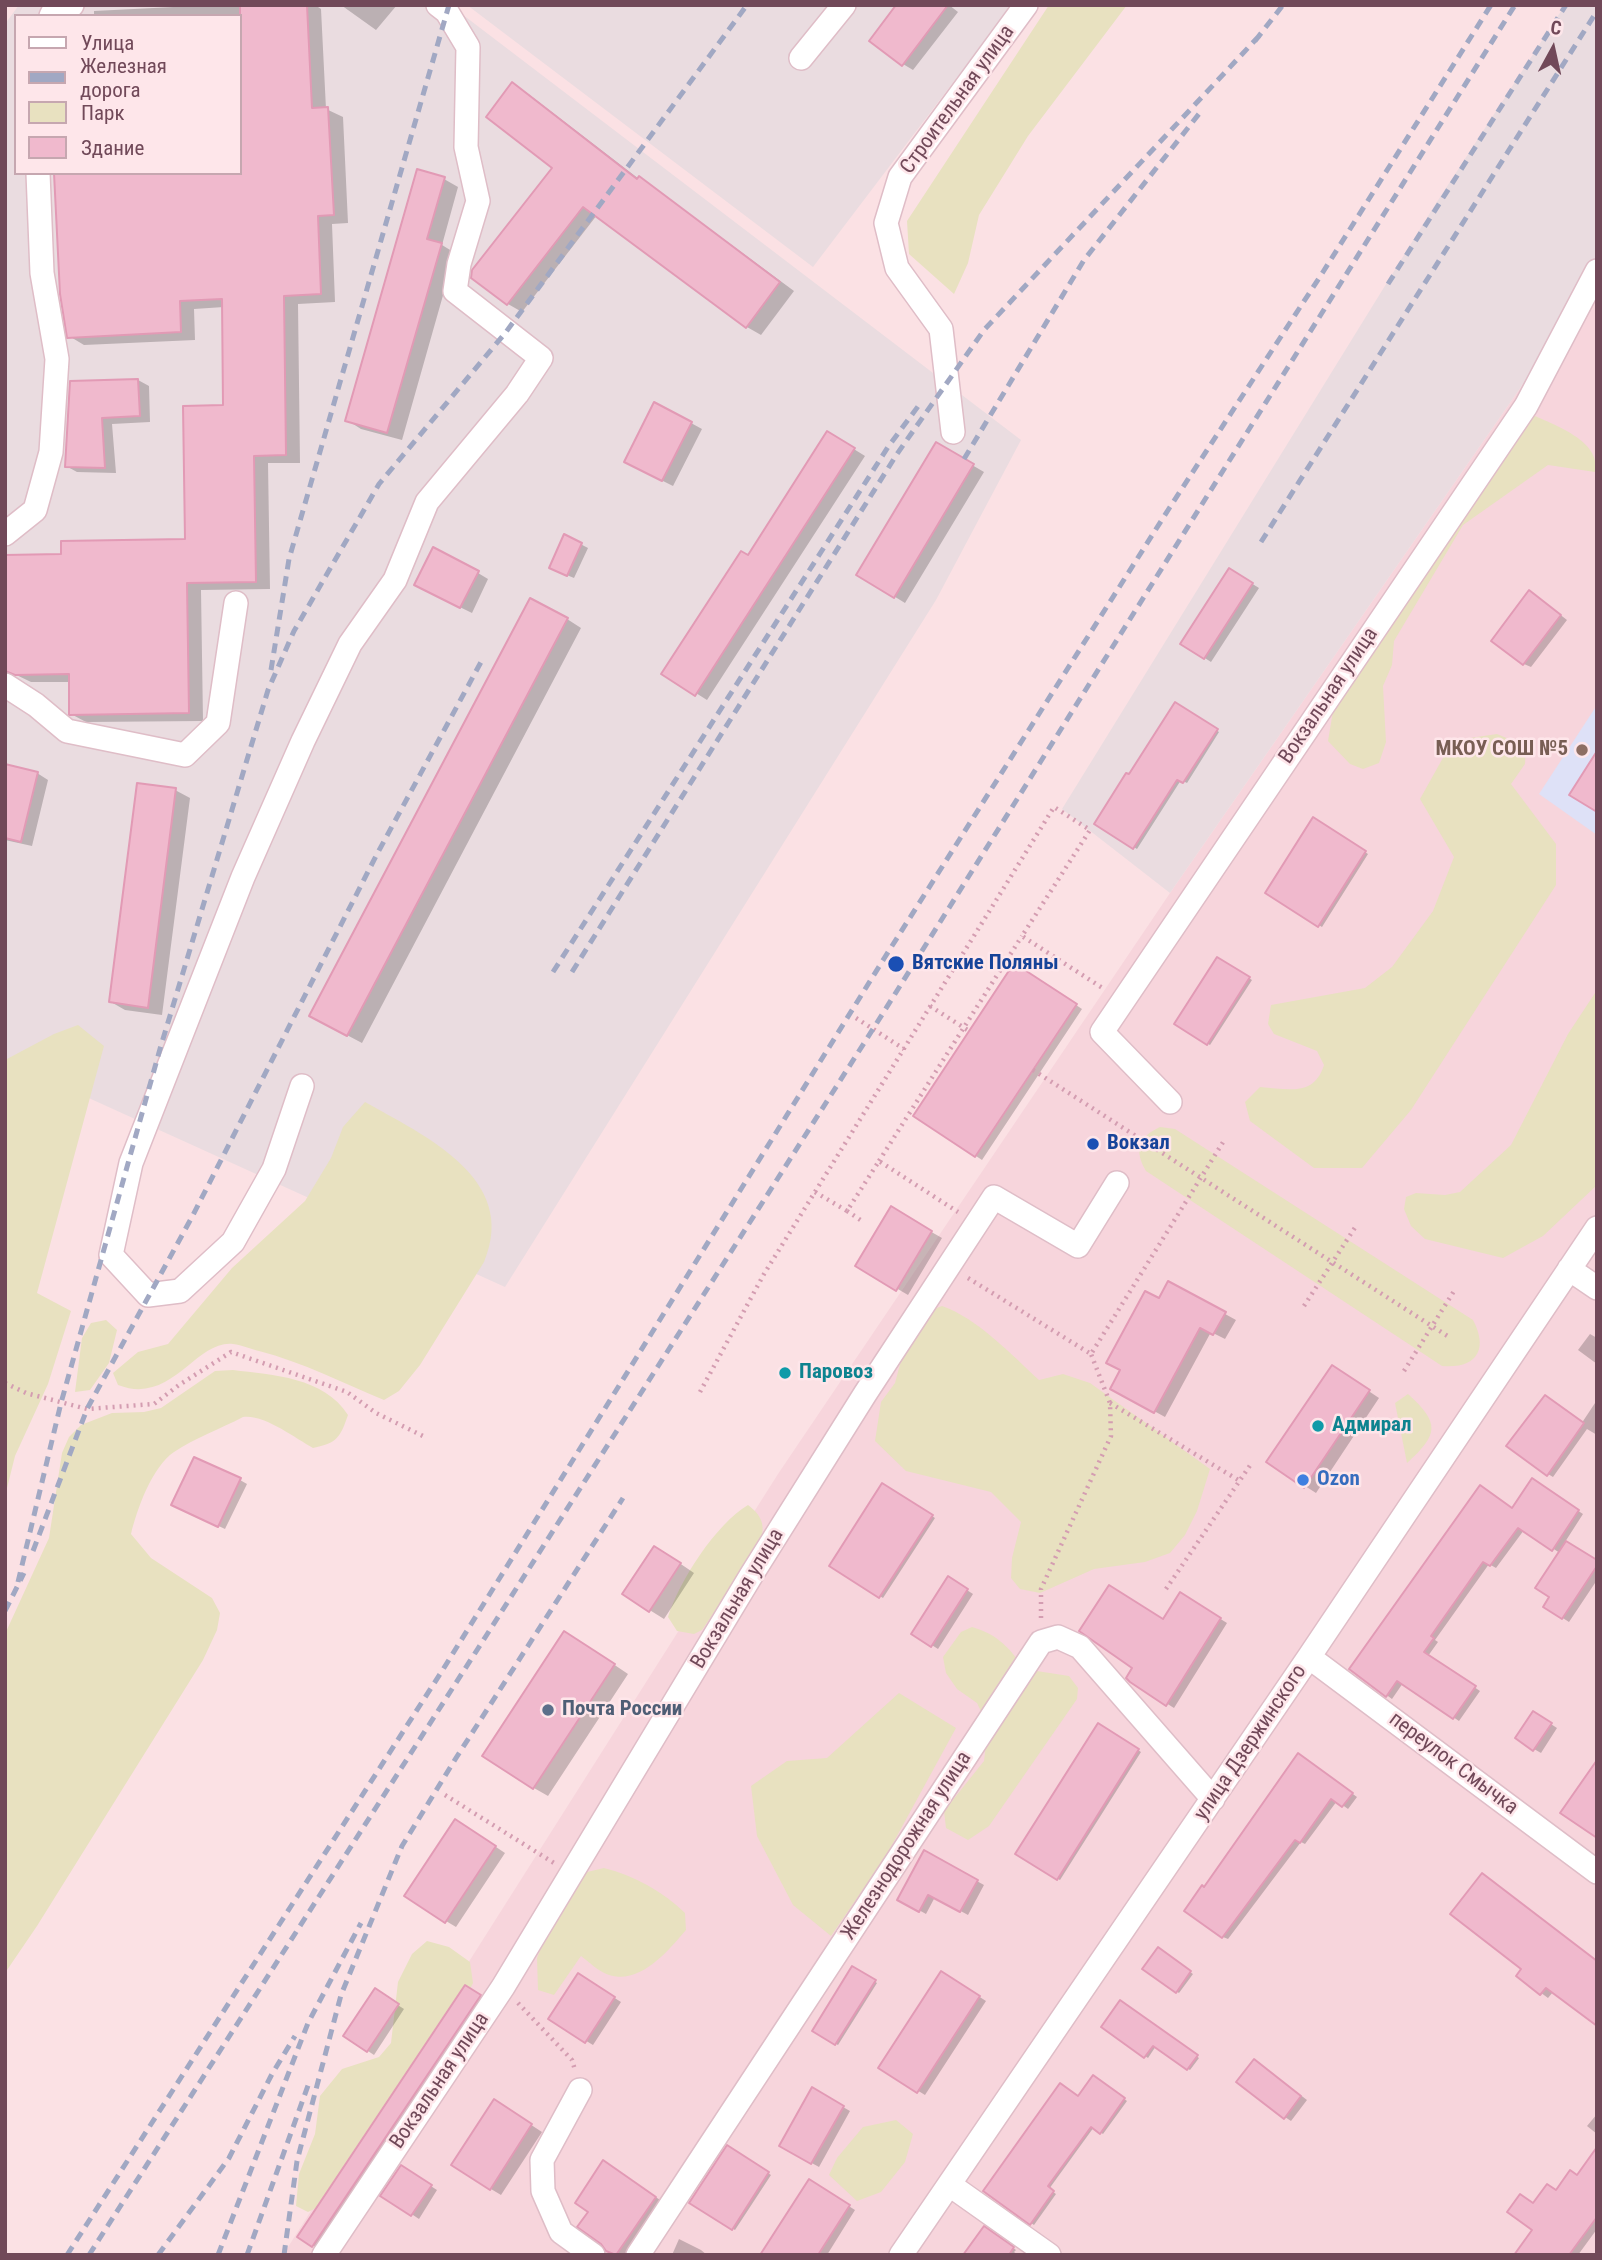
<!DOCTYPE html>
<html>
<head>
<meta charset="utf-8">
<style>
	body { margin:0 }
	#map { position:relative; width:1602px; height:2260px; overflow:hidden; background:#fbe1e4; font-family:"Roboto Condensed",sans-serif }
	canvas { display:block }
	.frame { position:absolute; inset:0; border:7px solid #714959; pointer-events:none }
	.legend { position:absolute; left:14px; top:14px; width:228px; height:161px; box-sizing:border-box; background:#fee6ea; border:2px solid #c6a7b0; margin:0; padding:9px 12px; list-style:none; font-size:21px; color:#714959 }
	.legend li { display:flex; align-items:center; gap:14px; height:35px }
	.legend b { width:35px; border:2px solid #c6a7b0 }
	.north { position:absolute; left:1518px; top:14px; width:70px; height:70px; -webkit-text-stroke:5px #fee6ea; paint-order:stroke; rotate:8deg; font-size:19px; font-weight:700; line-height:28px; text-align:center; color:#714959 }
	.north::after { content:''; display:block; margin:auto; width:24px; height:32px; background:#714959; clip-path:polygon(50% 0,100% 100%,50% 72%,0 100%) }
</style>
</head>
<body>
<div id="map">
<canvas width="1602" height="2260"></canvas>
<div class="frame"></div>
<ul class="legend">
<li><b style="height:9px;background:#fff"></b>Улица</li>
<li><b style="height:9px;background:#a1a8c3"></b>Железная дорога</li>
<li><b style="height:19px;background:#e8e1c0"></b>Парк</li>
<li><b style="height:19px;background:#f0b9cd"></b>Здание</li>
</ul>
<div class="north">С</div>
</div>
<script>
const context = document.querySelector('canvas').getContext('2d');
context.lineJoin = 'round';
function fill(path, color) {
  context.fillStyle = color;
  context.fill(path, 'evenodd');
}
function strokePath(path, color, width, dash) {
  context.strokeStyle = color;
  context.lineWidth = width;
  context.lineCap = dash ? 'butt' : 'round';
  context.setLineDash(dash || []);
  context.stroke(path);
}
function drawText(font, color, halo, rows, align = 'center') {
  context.font = font + ' "Roboto Condensed",sans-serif';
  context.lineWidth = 5;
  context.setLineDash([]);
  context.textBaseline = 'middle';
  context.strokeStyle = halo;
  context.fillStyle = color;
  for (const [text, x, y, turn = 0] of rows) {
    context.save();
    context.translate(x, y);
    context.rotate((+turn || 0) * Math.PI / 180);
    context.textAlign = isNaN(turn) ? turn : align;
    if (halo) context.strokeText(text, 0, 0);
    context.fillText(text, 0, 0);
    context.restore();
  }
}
fill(new Path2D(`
	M1597 268V2255H283L778 1474 1170 893 1548 348Z`), '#f7d5dc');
fill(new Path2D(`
	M19 5H450L1021 440 936 600 505 1287 5 1060V24ZM16 16H240V173H16Z
	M467 5H1012L813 267Z
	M1565 5H1597V268L1548 348 1170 893 1062 809 1433 208Z`), '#eadce0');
fill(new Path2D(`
	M1597 705V835L1539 794Z`), '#dee1f7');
fill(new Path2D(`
	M1049 5H1127L1028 136 979 215 968 263 954 294 909 254 907 221Z
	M1533 415C1554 425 1602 441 1595 472L1548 465 1463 525 1394 641 1392 665 1383 686 1386 742 1379 763 1363 769 1350 764 1328 741 1336 693Z
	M1497 734 1526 746 1525 764 1511 784 1556 844V885L1411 1110 1362 1168H1314L1250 1121 1245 1102 1260 1087C1288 1089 1314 1097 1324 1065L1317 1051 1274 1034 1268 1024 1271 1005 1365 988 1392 967 1433 911 1454 857 1420 799 1444 756 1470 738Z
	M1597 990V1185L1543 1236 1503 1258 1425 1239 1411 1226 1404 1209 1406 1197 1416 1193 1445 1195 1460 1192 1511 1145 1568 1034Z
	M78 1025 104 1046 37 1293 71 1311 48 1384 15 1456 5 1496V1060L54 1034Z
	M365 1102C423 1135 520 1178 484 1262L420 1365 399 1391 384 1400C343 1383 302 1362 259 1351 251 1349 242 1345 233 1344 195 1340 172 1406 118 1385L113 1373 138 1352 168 1344 232 1268 305 1201 331 1158 343 1127Z
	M1160 1127 1175 1129 1473 1320C1489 1350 1476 1369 1442 1366L1146 1171C1134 1151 1138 1137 1160 1127Z
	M942 1306C977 1318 1012 1355 1039 1380L1063 1374 1090 1383 1210 1469 1197 1511 1185 1535 1170 1553 1145 1562 1094 1569 1040 1593 1020 1589 1011 1578 1012 1558 1021 1522 991 1492 906 1471 875 1441 881 1402 895 1383 907 1338 921 1314Z
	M106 1320 117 1330 109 1363 90 1390 75 1392 82 1338 91 1323Z
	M233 1370C273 1375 324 1377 348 1415 340 1438 337 1443 313 1448 295 1438 264 1414 243 1417 220 1429 195 1438 174 1452 152 1467 137 1509 131 1534L151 1558 212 1598 220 1613 217 1630 203 1660 37 1926 5 1973V1634L49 1538 62 1453 69 1437 81 1425 112 1413 144 1412 161 1408 215 1371Z
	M1408 1394C1440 1423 1439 1434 1407 1463L1395 1403Z
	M748 1505C764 1517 765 1527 760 1545L702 1630 694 1634 677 1631 668 1617C679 1581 716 1524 748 1505Z
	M972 1627C997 1634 1010 1648 1024 1669L1069 1676 1078 1688 1077 1699 989 1826 968 1840 946 1828 944 1811 984 1761 988 1726 977 1703 957 1689 946 1673 943 1657 961 1632Z
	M899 1693 956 1728 886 1856 831 1936 793 1905 757 1836 751 1786 787 1761 827 1758Z
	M604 1868C635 1876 662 1891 685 1913L686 1930C668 1951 640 1985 609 1975 599 1972 589 1962 581 1956L554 1995 538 1990 537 1958 556 1911 587 1872Z
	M427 1941 449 1947 470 1962 473 1983 450 2029 326 2203 308 2212 296 2206 299 2174 315 2134 320 2096 342 2069 379 2057 391 2043 398 1982 412 1954Z
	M896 2120 913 2134 905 2162 881 2192 857 2201 829 2175 837 2158 863 2127Z`), '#e8e1c0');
fill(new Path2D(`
	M213 5H315L321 9 326 109 343 117 348 223 332 224 335 302 298 304 300 463H268L270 589 201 590 203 721 86 722 71 714 70 682H31L6 670 63 556 186 541 225 407 224 307 194 309 195 340 84 345 69 336 240 173V16H94V11Z
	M341 5H397L376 30Z
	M899 5H949L958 12 913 70 903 64Z
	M513 85 527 93 639 179 653 187 794 291 761 335 747 327 597 215 522 312 508 304 554 167Z
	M444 179 458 187 442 245 455 253 402 440 361 429 347 420Z
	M138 380 149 386 150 422 112 424 116 473 77 472 66 466 71 383Z
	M691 423 702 429 673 486 637 468Z
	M828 433 865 456 707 700 664 673 748 557Z
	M936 444 984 472 905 603 858 574Z
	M565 536 588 548 574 578 557 571Z
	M1230 570 1259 588 1211 662 1182 643Z
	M478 573 488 579 472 613 427 591Z
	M1536 596 1567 620 1531 667 1524 664Z
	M567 619 581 628 362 1043 326 1024Z
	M1175 705 1219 732 1187 783 1181 780 1137 849 1096 823 1129 777Z
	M5 766 37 773 48 780 32 846 5 840Z
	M175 790 190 798 162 1015 125 1010 111 1002Z
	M1313 819 1368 854 1322 927 1267 892Z
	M1218 959 1252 980 1210 1045 1176 1024Z
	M1022 969 1082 1009 982 1160 976 1156Z
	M891 1209 942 1238 908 1295 857 1265Z
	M1169 1283 1236 1320 1225 1339 1211 1332 1165 1417 1112 1388Z
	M1590 1334 1597 1338V1364L1578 1350Z
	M1343 1374 1379 1398 1316 1493 1305 1486Z
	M1597 1400V1435L1587 1429 1553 1477 1548 1474Z
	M240 1480 247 1484 225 1529 180 1508Z
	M1532 1481 1583 1514 1565 1542 1597 1562V1580L1569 1622 1546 1607 1552 1597 1560 1553 1524 1530 1496 1568 1489 1564 1435 1640 1438 1642 1428 1656 1480 1691 1459 1721 1403 1683 1392 1699 1351 1669 1513 1510Z
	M883 1485 935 1518 883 1598 831 1565Z
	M669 1556 694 1573 664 1619 624 1594Z
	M948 1578 973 1594 938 1649 913 1633Z
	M1180 1594 1227 1623 1174 1708 1131 1681Z
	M579 1641 628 1674 548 1796 534 1788Z
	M1540 1717 1557 1728 1541 1753 1534 1749Z
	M1098 1725 1141 1752 1060 1880 1018 1854Z
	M1303 1758 1357 1797 1348 1809 1337 1801 1305 1844 1301 1842 1228 1939 1223 1937 1205 1889Z
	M466 1827 505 1853 456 1927 446 1921Z
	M924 1852 984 1885 968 1915 935 1897 926 1914 899 1899Z
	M1158 1950 1193 1974 1179 1993 1145 1969Z
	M853 1968 877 1983 838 2045 814 2031Z
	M1524 1969 1553 1992 1548 1998 1518 1976Z
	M942 1973 986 2001 925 2095 881 2068Z
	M578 1975 621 2002 593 2045 550 2019Z
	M468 1989 482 1998 316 2247 299 2236Z
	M382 1995 404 2009 374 2055 368 2051Z
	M1121 2002 1199 2058 1190 2070 1156 2046 1148 2058 1103 2026Z
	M1261 2065 1307 2100 1291 2121 1285 2117Z
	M1094 2077 1127 2101 1103 2134 1094 2127 1049 2189 1056 2194 1034 2225 985 2190 1079 2098Z
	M813 2090 850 2111 819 2167 781 2146Z
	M505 2108 542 2132 501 2195 491 2189Z
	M1597 2114V2134L1587 2126Z
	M728 2147 771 2175 735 2230 692 2202Z
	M1597 2150V2229L1578 2255H1516L1534 2230V2205L1578 2177Z
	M401 2167 437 2190 419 2219 383 2195Z
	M614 2169 666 2204 630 2255H615L580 2226Z
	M809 2181 855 2210 827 2255H775Z
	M984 2228 1016 2250 1014 2252 1018 2255H965Z
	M679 2239 701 2250 707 2255H672Z`), '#0003');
const building = new Path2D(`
	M240 5H307L312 108 328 107 334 215 318 216 321 294 284 296 286 455 254 456 256 582 187 583 189 713 69 715V674L15 675 5 671V555L61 554V541L185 539 183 406 223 405 222 299 180 301 181 332 67 338 60 294 54 173H240Z
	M896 5H948L902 66 869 41Z
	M512 82 637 179 639 176 780 282 746 328 583 207 507 305 471 278 472 270 552 168 486 117Z
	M417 169 445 177 427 239 442 243 387 433 345 421Z
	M138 379 140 416 102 418 105 468 65 467 70 381Z
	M654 402 692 422 662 481 624 462Z
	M827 431 855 448 695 696 661 674 741 551 748 555Z
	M936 442 974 464 894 598 856 575Z
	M564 534 582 543 567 576 549 568Z
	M433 547 479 571 460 608 414 585Z
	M1229 568 1253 583 1204 659 1180 644Z
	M1529 590 1561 615 1523 665 1491 641Z
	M530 598 568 618 347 1036 309 1016Z
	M1175 702 1218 729 1183 783 1177 780 1133 849 1094 824 1126 773 1129 774Z
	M1597 751V812L1569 795Z
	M5 764 38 772 21 842 5 838Z
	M137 783 176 788 148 1008 109 1002Z
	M1313 817 1366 851 1318 927 1265 893Z
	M1217 957 1250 977 1207 1045 1174 1024Z
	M1014 963 1077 1004 975 1157 913 1116Z
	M891 1206 932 1231 896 1291 855 1266Z
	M1168 1281 1226 1312 1213 1335 1200 1328 1154 1413 1110 1389 1120 1370 1106 1363 1145 1291 1159 1298Z
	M1332 1365 1370 1390 1304 1488 1266 1462Z
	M1545 1395 1584 1423 1547 1476 1506 1446Z
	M194 1457 241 1478 218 1527 171 1505Z
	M1532 1478 1579 1510 1552 1551 1518 1528 1490 1566 1483 1562 1431 1636 1434 1638 1424 1652 1476 1686 1453 1719 1397 1681 1386 1697 1349 1669 1480 1485 1512 1508Z
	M882 1483 933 1515 879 1598 829 1566Z
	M1566 1541 1597 1560V1566L1562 1619 1543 1607 1549 1597 1535 1588Z
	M654 1546 681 1563 649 1612 622 1594Z
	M948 1576 968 1589 931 1647 911 1634Z
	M1109 1585 1163 1619 1180 1592 1221 1618 1166 1706 1130 1682 1126 1678 1132 1668 1079 1631Z
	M564 1631 615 1664 533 1789 482 1756Z
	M1533 1711 1552 1723 1533 1751 1515 1738Z
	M1098 1723 1139 1749 1057 1880 1015 1854Z
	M1298 1753 1353 1793 1342 1807 1331 1799 1300 1843 1295 1840 1222 1938 1184 1911 1202 1885 1204 1887Z
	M1597 1760V1838L1560 1813Z
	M455 1819 496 1846 445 1923 404 1896Z
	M924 1850 978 1880 960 1912 928 1895 919 1912 897 1900Z
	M1482 1873 1597 1961V2026L1546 1988 1540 1995 1516 1976 1521 1969 1450 1914Z
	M1158 1947 1191 1971 1176 1993 1142 1969Z
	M852 1966 876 1980 835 2045 812 2031Z
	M941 1971 980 1996 917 2093 878 2068Z
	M578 1973 615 1997 585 2043 548 2019Z
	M465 1985 481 1995 312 2247 297 2237Z
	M375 1988 399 2004 367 2052 343 2036Z
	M1120 2000 1198 2055 1187 2070 1153 2046 1144 2058 1101 2027Z
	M1254 2059 1301 2096 1284 2119 1236 2082Z
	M1093 2075 1125 2098 1100 2134 1091 2127 1048 2186 1054 2191 1030 2225 983 2191 1060 2083 1078 2096Z
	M812 2087 844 2106 811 2164 779 2146Z
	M494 2099 532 2124 490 2190 451 2165Z
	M727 2145 769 2172 732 2230 689 2203Z
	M1597 2147V2217L1569 2255H1514L1532 2230 1507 2212 1520 2194 1533 2203 1547 2184 1556 2190 1570 2170 1577 2175Z
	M603 2160 656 2197 616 2255 606 2251 601 2244 577 2227 588 2212 575 2203Z
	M401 2165 432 2185 411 2216 380 2196Z
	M809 2179 850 2205 818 2255H760Z
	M984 2226 1014 2247 1009 2255H963Z`);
fill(building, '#f0b9cd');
strokePath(building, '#e29ab5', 2);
const minor = new Path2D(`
	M51 16 53 12 72 5
	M801 58 844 5
	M953 432 941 329 897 268 886 223 900 177 1026 5
	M5 534 35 510 51 452 57 359 42 273 38 173
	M5 685 36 705 67 731 185 755 218 723 236 603
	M302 1086 274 1169 233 1242 180 1291 148 1295 111 1255 131 1163 243 877 303 741 350 644 395 580 427 502 517 394 541 358 455 291 459 264 478 201 466 147 468 47 447 12 438 5
	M1170 1102 1102 1032 1526 406 1597 271
	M1569 1269 1597 1288
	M1309 1657 1597 1872
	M580 2090 542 2160 543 2191 561 2232 593 2255
	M950 2185 1049 2255
	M324 2255 503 1987 752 1574 865 1394 994 1197 1078 1246 1117 1183
	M638 2255 1041 1642 1058 1637 1080 1647 1213 1799
	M901 2255 1309 1657 1597 1228`);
strokePath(minor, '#dfbdc7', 26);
strokePath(new Path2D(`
	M856 1018 904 1049
	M1033 1070 1449 1337
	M879 1161 1022 936
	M815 1192 847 1211 879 1161 958 1212
	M847 1211 862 1221
	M968 1278 1091 1354 1225 1139
	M1304 1306 1356 1226
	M1404 1371 1454 1291
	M5 1383 26 1393 87 1409 154 1404 179 1385 231 1352 347 1392 376 1413 425 1437
	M700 1392 764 1274 1054 807 1090 830 1022 936 1104 989
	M1110 1403 1240 1481
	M1166 1589 1251 1464
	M1041 1618V1589L1111 1436 1110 1403 1091 1354
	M445 1795 554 1863
	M518 2003 572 2060 575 2070`), '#d49db1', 4.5, [2, 5]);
strokePath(minor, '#fff', 23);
strokePath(new Path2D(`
	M1255 41 1283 5
	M1388 284 1566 5
	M964 459 1084 260 1202 110
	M1261 542 1597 11
	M271 670 289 559 449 5
	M553 972 888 447 922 401
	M572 972 897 454 984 330 1260 35
	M33 1551 87 1409 192 1217 376 856 481 662
	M18 1582 61 1403 160 1049 268 690 294 631 379 484 506 332 747 5
	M5 1611 24 1573
	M67 2255 442 1671 885 957 1170 507 1323 272 1491 5
	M89 2255 486 1636 873 1029 1515 5
	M158 2255 229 2158 272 2074 295 2036
	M218 2255 308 2023 361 1923
	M247 2255 310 2080
	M284 2255 297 2161 341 1995 402 1846 456 1758 623 1498`), '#a1a8c3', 5, [10, 7]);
strokePath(new Path2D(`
	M930 1006 969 1031`), '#d49db1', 4.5, [2, 5]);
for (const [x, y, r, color] of [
	[1582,750,7,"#8d6e63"],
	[896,964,9,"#1a4fb4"],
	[1093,1144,7,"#1a4fb4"],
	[785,1373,7,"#0f9aa8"],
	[1318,1426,7,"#0f9aa8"],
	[1303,1480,7,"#3f7fe0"],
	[548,1710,7,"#5c6f8a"]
]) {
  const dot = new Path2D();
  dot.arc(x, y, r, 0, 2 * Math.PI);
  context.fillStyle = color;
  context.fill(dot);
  strokePath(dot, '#fee6ea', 2.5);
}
drawText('21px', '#714959', '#fee6ea', [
	["Строительная улица",958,100,-54],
	["Вокзальная улица",1329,696,-56],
	["Вокзальная улица",738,1599,-59],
	["улица Дзержинского",1251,1743,-56],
	["переулок Смычка",1453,1764,37],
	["Железнодорожная улица",907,1846,-57],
	["Вокзальная улица",440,2081,-56]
]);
drawText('bold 21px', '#785e54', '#fee6ea', [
	["МКОУ СОШ №5",1568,750]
], 'right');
drawText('bold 21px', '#164399', '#fee6ea', [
	["Вятские Поляны",912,964],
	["Вокзал",1107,1144]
], 'left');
drawText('bold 21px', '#0d838f', '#fee6ea', [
	["Паровоз",799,1373],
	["Адмирал",1332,1426]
], 'left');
drawText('bold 21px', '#366cbe', '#fee6ea', [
	["Ozon",1317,1480]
], 'left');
drawText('bold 21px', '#4e5e75', '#fee6ea', [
	["Почта России",562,1710]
], 'left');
</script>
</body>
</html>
